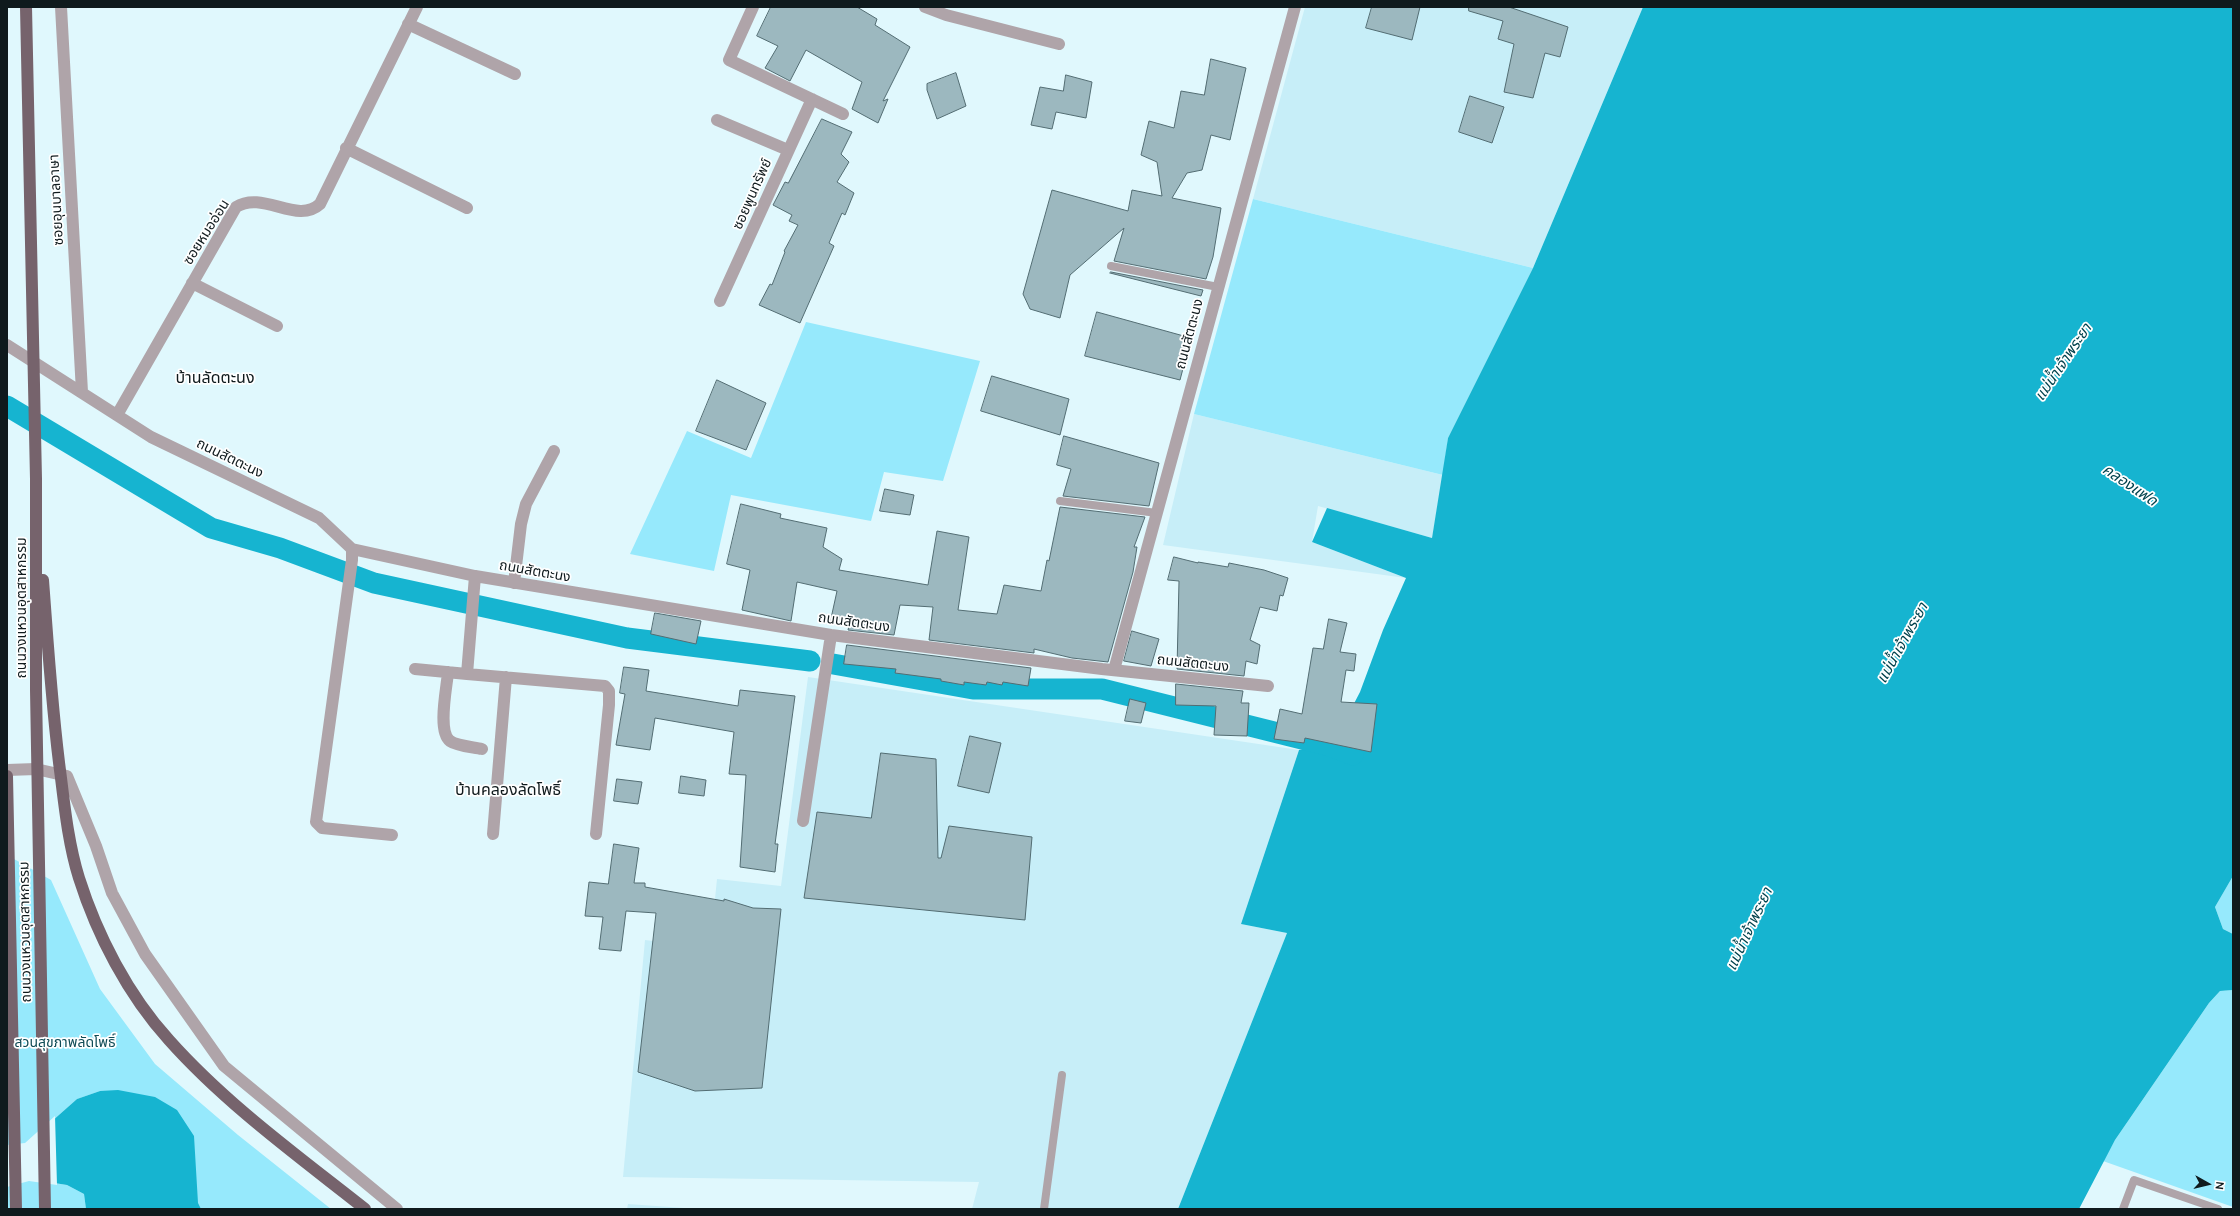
<!DOCTYPE html>
<html>
<head>
<meta charset="utf-8">
<style>
	body { margin:0 }
	#map { position:relative; width:2240px; height:1216px; overflow:hidden; background:#e0f8fd; font-family:Ubuntu,sans-serif }
	canvas { display:block }
	.frame { position:absolute; inset:0; border:8px solid #0f1a1d; pointer-events:none }
	.north { position:absolute; left:2188px; top:1164px; width:40px; height:40px; -webkit-text-stroke:3px #fff; paint-order:stroke; rotate:98deg; font-size:11px; font-weight:700; line-height:16px; text-align:center; color:#0f1a1d }
	.north::after { content:''; display:block; margin:auto; width:14px; height:18px; background:#0f1a1d; clip-path:polygon(50% 0,100% 100%,50% 72%,0 100%) }
</style>
</head>
<body>
<div id="map">
<canvas width="2240" height="1216"></canvas>
<div class="frame"></div>
<div class="north">N</div>
</div>
<script>
const context = document.querySelector('canvas').getContext('2d');
context.lineJoin = 'round';
function fill(path, color) {
  context.fillStyle = color;
  context.fill(path, 'evenodd');
}
function strokePath(path, color, width, dash) {
  context.strokeStyle = color;
  context.lineWidth = width;
  context.lineCap = dash ? 'butt' : 'round';
  context.setLineDash(dash || []);
  context.stroke(path);
}
function drawText(font, color, halo, rows, align = 'center') {
  context.font = font + ' Ubuntu,"Noto Sans Thai",sans-serif';
  context.lineWidth = 3.5;
  context.setLineDash([]);
  context.textBaseline = 'middle';
  context.strokeStyle = halo;
  context.fillStyle = color;
  for (const [text, x, y, turn = 0] of rows) {
    context.save();
    context.translate(x, y);
    context.rotate((+turn || 0) * Math.PI / 180);
    context.textAlign = isNaN(turn) ? turn : align;
    if (halo) context.strokeText(text, 0, 0);
    context.fillText(text, 0, 0);
    context.restore();
  }
}
fill(new Path2D(`
	M1305 7H1643L1533 268 1253 199Z
	M1194 414 1443 475 1432 538 1318 506 1312 542 1406 578 1163 545Z
	M808 677 1299 750 1241 924 1287 933 1178 1209H972L979 1182 623 1177 645 940 710 948 717 879 781 886Z
	M628 1204 698 1209H627Z`), '#c7eef8');
fill(new Path2D(`
	M1253 199 1533 268 1448 438 1443 475 1194 414Z
	M806 322 980 361 943 481 884 472 871 521 731 495 714 571 630 554 687 431 751 458Z
	M7 855 51 880 100 989 155 1064 238 1135 331 1209H201L100 1091 77 1099 25 1145 7 1147Z
	M2233 876V934L2223 929 2215 907Z
	M2233 990V1207L2103 1161 2115 1140 2209 1003 2220 991Z
	M29 1179 67 1185 84 1194 86 1209H7V1185Z`), '#96e9fc');
fill(new Path2D(`
	M1643 7H2233V876L2215 907 2223 929 2233 934V990L2220 991 2209 1003 2115 1140 2079 1209H1178L1287 933 1241 924 1299 750 1333 744 1360 692 1383 630 1406 578 1312 542 1327 508 1432 538 1448 438 1533 268Z
	M118 1090 155 1097 177 1110 194 1136 198 1203 201 1209H86L84 1194 67 1185 29 1179 25 1145 77 1099 100 1091Z`), '#16b4d0');
fill(new Path2D(`
	M55 1116 57 1185 29 1181 7 1187V1145L25 1143Z`), '#e0f8fd');
strokePath(new Path2D(`
	M7 406 211 528 280 548 374 583 627 638 810 661
	M833 664 973 689H1102L1330 746 1353 755`), '#16b4d0', 21);
const building = new Path2D(`
	M771 7H857L877 19 875 25 910 47 883 101 888 99 878 123 852 109 862 82 806 50 790 81 765 68 778 46 757 36Z
	M1372 7H1420L1412 40 1366 28Z
	M1469 7H1509L1568 27 1560 57 1545 53 1533 98 1504 92 1514 44 1498 39 1503 21 1469 11Z
	M1211 59 1246 68 1230 140 1211 135 1202 170 1187 173 1172 198 1221 208 1213 257 1206 279 1114 261 1124 228 1070 275 1060 318 1030 309 1023 294 1052 190 1128 211 1132 190 1162 196 1157 162 1141 155 1149 121 1174 128 1181 91 1204 95Z
	M956 73 966 106 937 119 927 90V84Z
	M1066 75 1092 82 1086 118 1056 112 1052 129 1031 125 1040 87 1063 91Z
	M1470 96 1504 107 1492 143 1459 132Z
	M822 119 852 132 841 154 849 162 837 182 854 193 845 215 842 213 829 243 834 246 800 323 759 305 770 284 772 285 785 252 784 251 798 225 789 221 792 215 773 205 785 182 788 183Z
	M1111 272 1203 290 1201 296 1110 273Z
	M1097 312 1191 338 1180 380 1085 356Z
	M992 376 1069 399 1060 435 981 411Z
	M717 380 766 403 746 450 696 431Z
	M1064 436 1159 463 1149 506 1063 496 1071 469 1057 465Z
	M885 489 914 495 910 515 880 511Z
	M741 504 781 514 780 518 827 528 823 547 842 559 839 570 928 585 937 531 969 537 958 610 997 614 1004 585 1041 591 1047 560 1049 561 1060 507 1145 517 1134 547H1137L1133 572 1108 662 1072 658 1034 649V653L929 640 933 607 900 605 894 635 848 630 849 626 830 623 837 591 797 582 791 621 742 610 750 570 727 564Z
	M1174 557 1198 563V562L1228 567 1229 563 1264 570 1288 578 1283 596 1280 595 1277 611 1260 607 1250 640 1260 645 1257 664 1246 661 1244 676 1177 669 1179 581 1168 580Z
	M655 613 701 621 696 644 651 634Z
	M1329 619 1347 623 1340 652 1356 654 1354 671 1346 670 1341 702 1377 704 1371 752 1305 738 1304 743 1274 739 1280 709 1302 714 1313 648 1323 649Z
	M1132 631 1159 639 1151 666 1124 661Z
	M847 645 1031 668 1028 686 1003 682 1002 685 987 682 986 685 964 682V685L941 681V679L895 673 896 669 844 664Z
	M624 667 649 670 646 691 738 706 740 690 795 696 775 844H778L775 872 740 867 746 775 729 774 734 732 655 718 650 750 616 745 625 694 620 693Z
	M1176 684 1243 691 1241 703H1249L1247 736 1214 735 1216 706 1176 705Z
	M1130 699 1146 703 1141 723 1125 721Z
	M970 736 1001 743 989 793 958 786Z
	M881 753 936 759 938 858H941L949 826 1032 837 1025 920 804 898 817 812 871 818Z
	M681 776 706 780 704 796 679 793Z
	M617 779 642 782 638 804 614 801Z
	M614 844 639 848 634 883H645V887L724 901V899L753 908 781 909 762 1088 695 1091 638 1072 656 913 626 911 621 951 599 949 603 917 585 916 589 882 608 884Z`);
fill(building, '#9cb8bf');
strokePath(building, '#536d73', 1);
strokePath(new Path2D(`
	M1111 266 1218 287
	M1060 501 1157 513
	M1044 1209 1062 1075
	M2123 1209 2134 1180 2218 1209`), '#afa4a9', 8);
strokePath(new Path2D(`
	M61 7 82 392
	M753 7 729 60 843 114
	M925 7 946 15 1059 44
	M408 24 515 74
	M717 120 788 150
	M346 148 467 208
	M192 283 277 326
	M720 301 812 99
	M7 345 151 437 319 518 352 549 475 576 831 635 1102 669 1268 686
	M117 415 236 207C263 190 297 225 320 204L417 7
	M352 549V560L316 822 322 828 392 835
	M475 576 467 674 605 686 609 691V705L596 834
	M514 583 521 524 526 504 554 451
	M415 669 467 674
	M1114 670 1295 7
	M448 672C447 687 437 731 450 741 457 746 473 747 482 749
	M7 770 36 769 67 776 96 846 112 893 145 954 224 1066 397 1209
	M803 821 831 635
	M493 834 506 677`), '#afa4a9', 12);
strokePath(new Path2D(`
	M7 776 16 1209`), '#76636c', 12);
strokePath(new Path2D(`
	M26 7 36 479V690L45 1209
	M43 580C48 646 52 712 61 778 65 811 69 846 79 878 97 935 128 995 169 1040 226 1104 298 1156 365 1209`), '#76636c', 12);
drawText('14px', '#0f1a1d', '#fff', [
	["ซอยพูนทรัพย์",752,194,-66],
	["ซอยอุนบาลอาษา",56,200,-93],
	["ซอยหมออ่อน",206,232,-58],
	["ถนนสัตตะนง",1189,334,-75],
	["ถนนสัตตะนง",230,458,26],
	["ถนนสัตตะนง",535,571,10],
	["ถนนวงแหวนอุตสาหกรรม",21,608,-90],
	["ถนนสัตตะนง",854,622,8],
	["ถนนสัตตะนง",1193,663,6],
	["ถนนวงแหวนอุตสาหกรรม",25,932,-91]
]);
drawText('14px', '#0f4b56', '#fff', [
	["สวนสุขภาพลัดโพธิ์",65,1042]
]);
drawText('italic 15px', '#01424d', '#fff', [
	["แม่น้ำเจ้าพระยา",2063,362,-56],
	["คลองแฟด",2130,485,34],
	["แม่น้ำเจ้าพระยา",1902,643,-61],
	["แม่น้ำเจ้าพระยา",1749,929,-65]
]);
drawText('16px', '#0f1a1d', '#fff', [
	["บ้านลัดตะนง",215,378],
	["บ้านคลองลัดโพธิ์",508,790]
]);
</script>
</body>
</html>
